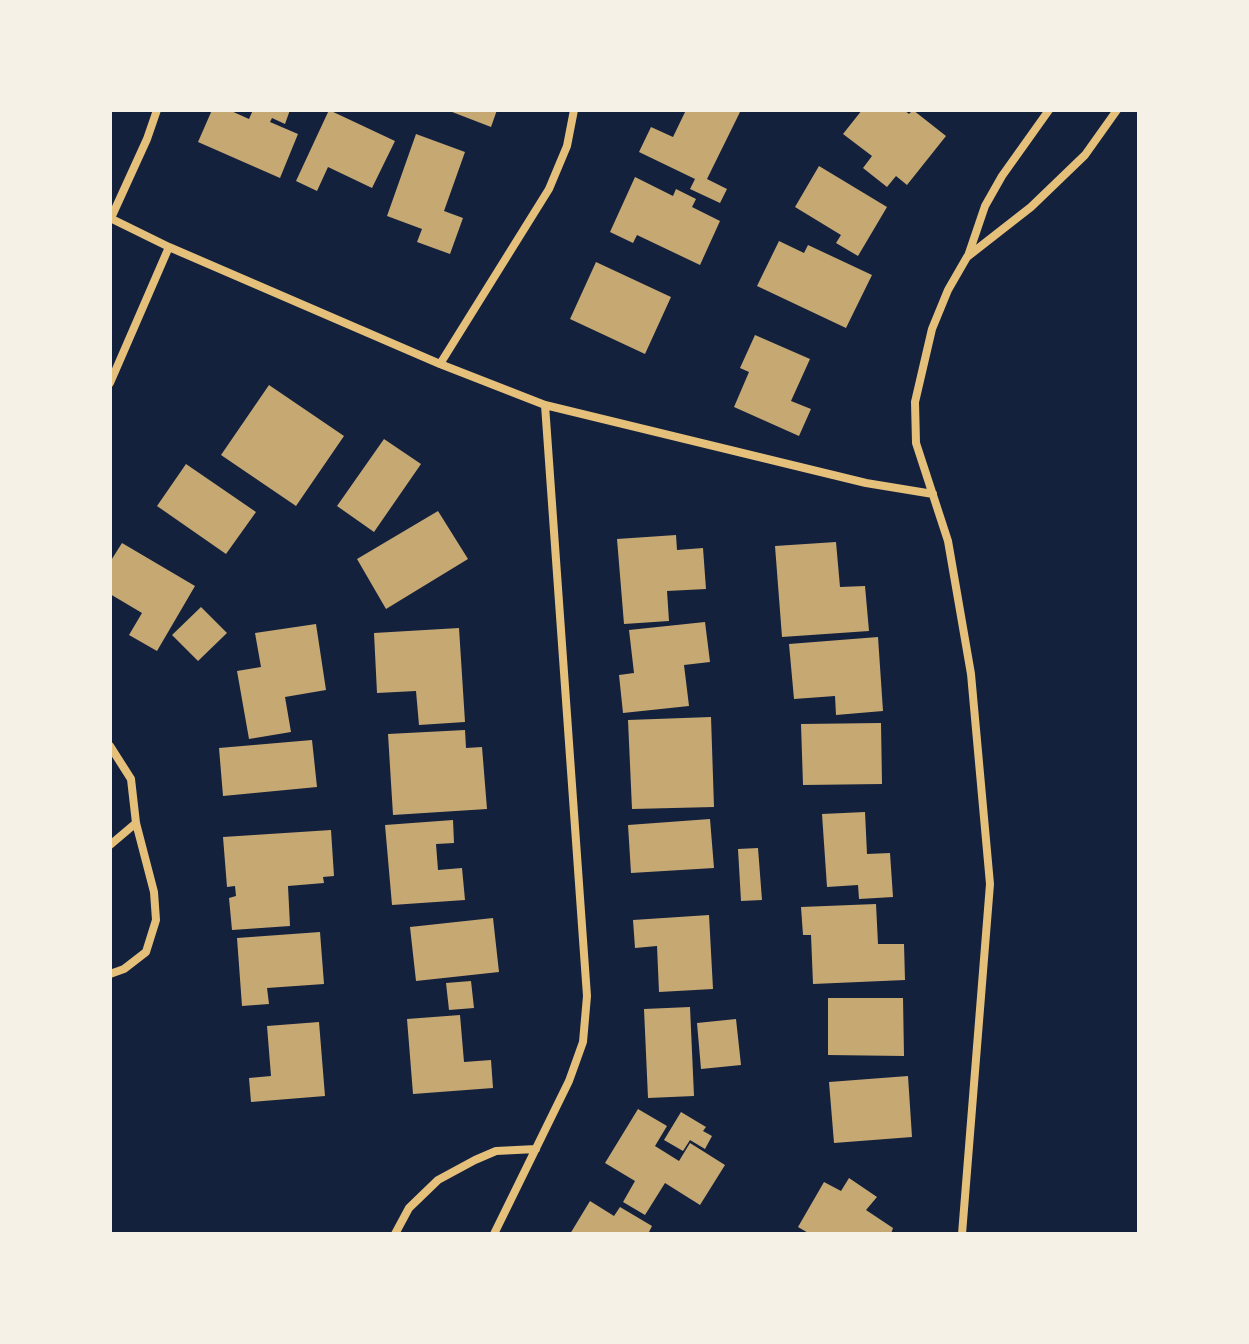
<!DOCTYPE html>
<html>
<head>
<meta charset="utf-8">
<style>
	body { margin:0 }
	#map { position:relative; width:1249px; height:1344px; overflow:hidden; background:#14213d; font-family:Raleway,sans-serif }
	canvas { display:block }
	.frame { position:absolute; inset:0; border:112px solid #f6f1e7; pointer-events:none }
</style>
</head>
<body>
<div id="map">
<canvas width="1249" height="1344"></canvas>
<div class="frame"></div>
</div>
<script>
const context = document.querySelector('canvas').getContext('2d');
context.lineJoin = 'round';
function fill(path, color) {
  context.fillStyle = color;
  context.fill(path, 'evenodd');
}
function strokePath(path, color, width, dash) {
  context.strokeStyle = color;
  context.lineWidth = width;
  context.lineCap = dash ? 'butt' : 'round';
  context.setLineDash(dash || []);
  context.stroke(path);
}
fill(new Path2D(`
	M212 110H229L249 119 253 110H290L285 124 272 118 270 122 298 134 280 178 198 142Z
	M329 110 395 141 372 188 328 167 317 191 296 181Z
	M447 110H497L491 127Z
	M686 110H741L707 179 727 189 720 203 690 189 695 179 639 152 651 127 673 137Z
	M862 110H904L909 114 913 110 946 136 907 185 896 176 887 187 863 168 872 156 843 134Z
	M416 134 465 152 444 211 463 218 450 254 417 242 422 229 387 216Z
	M819 166 887 207 858 256 836 243 841 235 795 207Z
	M635 177 673 196 676 189 696 199 692 207 720 221 700 265 637 235 633 243 610 232Z
	M779 241 804 253 808 245 872 275 846 328 757 286Z
	M596 262 671 297 645 354 570 319Z
	M755 335 810 359 791 401 811 409 799 436 734 407 749 372 740 368Z
	M269 385 344 436 296 506 221 455Z
	M384 439 421 464 374 532 337 506Z
	M186 464 256 512 226 554 157 506Z
	M438 511 468 559 386 609 357 559Z
	M676 535 677 550 703 548 706 589 667 591 669 621 624 624 617 539Z
	M836 542 840 587 865 586 869 631 782 637 775 546Z
	M122 543 195 586 157 651 129 635 142 613 110 594V562Z
	M201 607 227 633 198 661 172 635Z
	M705 622 710 662 684 665 689 706 623 713 619 675 634 673 629 630Z
	M316 624 326 690 285 697 291 732 249 739 237 671 261 667 255 633Z
	M459 628 465 722 419 725 416 691 377 693 374 633Z
	M878 637 883 711 836 715 835 696 794 699 789 644Z
	M711 717 714 807 632 809 628 720Z
	M881 723 882 784 803 785 801 724Z
	M465 730 466 748 482 747 487 809 393 815 388 734Z
	M312 740 317 787 223 796 219 748Z
	M865 812 867 854 890 853 893 897 859 899 858 885 827 887 822 814Z
	M710 819 714 868 631 873 628 825Z
	M453 820 454 843 436 844 438 870 462 868 465 900 392 905 385 825Z
	M331 830 334 876 323 877 324 883 288 886 290 926 232 930 229 898 236 896 235 886 227 887 223 837Z
	M758 848 762 900 741 901 738 849Z
	M876 904 878 944H904L905 980 813 984 811 935H803L801 907Z
	M709 915 713 989 659 992 657 946 635 948 633 920Z
	M493 918 499 972 416 981 410 927Z
	M320 932 324 984 267 988 269 1004 242 1006 237 938Z
	M471 981 474 1008 449 1010 446 983Z
	M828 998H903L904 1056 828 1055Z
	M690 1007 694 1096 648 1098 644 1009Z
	M460 1015 464 1062 491 1060 493 1088 413 1094 407 1019Z
	M736 1019 741 1065 701 1069 697 1023Z
	M319 1022 325 1096 251 1102 249 1078 271 1076 267 1026Z
	M908 1076 912 1137 834 1143 829 1082Z
	M638 1109 667 1126 655 1146 679 1161 690 1143 725 1165 700 1205 665 1183 645 1215 623 1202 635 1181 605 1163Z
	M681 1112 706 1127 703 1131 712 1136 705 1149 690 1140 683 1151 664 1140Z
	M849 1178 877 1197 866 1210 893 1228 891 1234H810L798 1227 824 1182 841 1191Z
	M590 1201 614 1216 620 1207 652 1226 648 1234H570Z`), '#c6a872');
strokePath(new Path2D(`
	M110 218 169 247 440 364 545 405 866 483 933 494
	M111 218 147 139 157 110
	M968 256 985 206 1002 176 1049 110
	M440 364 549 189 567 146 574 110
	M110 383 169 247
	M110 746 131 779 136 823 154 892 156 920 146 952 124 969 110 974
	M110 845 136 823
	M395 1234 409 1208 438 1180 475 1160 496 1151 536 1149
	M494 1234 569 1081 583 1042 587 996 545 405
	M962 1234 990 884 971 674 948 541 916 443 915 402 932 329 948 290 967 257 1031 207 1085 155 1117 110`), '#e5c07b', 8);
</script>
</body>
</html>
